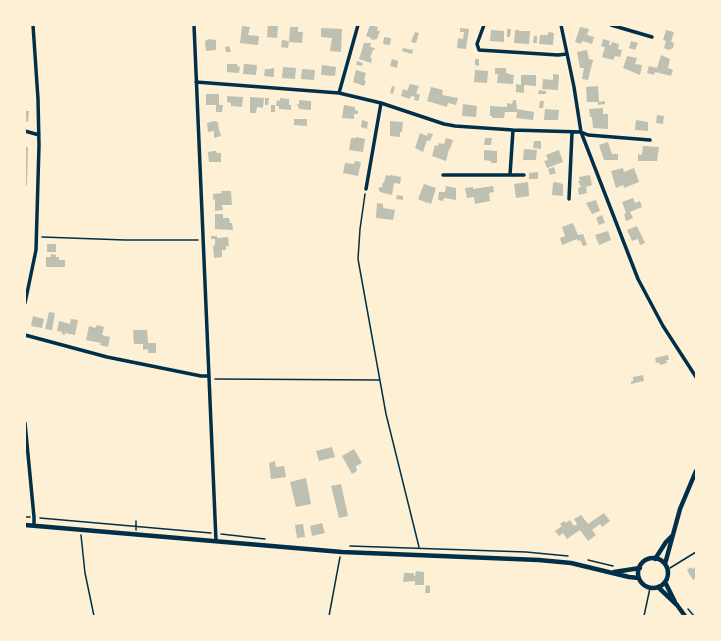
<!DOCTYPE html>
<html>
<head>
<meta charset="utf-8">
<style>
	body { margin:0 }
	#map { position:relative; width:721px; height:641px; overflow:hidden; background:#fdf0d5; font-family:Manrope,sans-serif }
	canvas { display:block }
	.frame { position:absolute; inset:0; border:26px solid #fdf0d5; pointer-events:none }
</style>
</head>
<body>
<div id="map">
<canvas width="721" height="641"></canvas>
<div class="frame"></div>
</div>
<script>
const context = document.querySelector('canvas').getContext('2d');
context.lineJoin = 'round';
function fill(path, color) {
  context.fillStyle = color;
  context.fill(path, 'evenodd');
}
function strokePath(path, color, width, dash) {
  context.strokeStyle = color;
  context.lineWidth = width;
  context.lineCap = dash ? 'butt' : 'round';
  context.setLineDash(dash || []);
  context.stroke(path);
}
fill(new Path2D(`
	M268 25H278L277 38 267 37Z
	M370 25 378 27 377 31H380L377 39H375V40L370 39 371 38 366 36Z
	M242 26 250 27 248 35 259 36 258 45 240 43Z
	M290 27H298V32H303L302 43 289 42Z
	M580 27 589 29 587 35 594 37 592 44 582 41 581 44 575 42Z
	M321 28 342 29 341 52 330 51 332 38 321 37Z
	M460 28 469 29 466 49 457 48 458 38 463 39 464 32H460Z
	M507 29H511L510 37H507Z
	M491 30 504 31V42L490 41Z
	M515 30H519V31H530L529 44 514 43Z
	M666 30 674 32 671 42 674 43 673 48 669 50 664 48 666 41 663 40Z
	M415 32 419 33 416 43 411 42Z
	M548 32 554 33 553 45 539 44 540 35H548Z
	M534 36H537V43H533Z
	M384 37 391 38 390 45 383 44Z
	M209 39 216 40V50L206 51 205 41Z
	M603 39 610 41 609 45H611L612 42 619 44 618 49 622 50 620 57 615 56 613 60 602 57 605 47 601 46Z
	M282 40 289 41 288 48 281 47Z
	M631 41 638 43 635 50 629 48Z
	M364 43H371L370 47 375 48 374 50H373L370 58H372L371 63 359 59Z
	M229 46 231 52H226L225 47Z
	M403 48 413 50 412 54 402 51Z
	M587 50 589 59 593 60 588 80 582 79 584 68H580L577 52Z
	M661 55 670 59 668 68 673 70 671 76 655 72 654 75 647 73 649 66 657 68Z
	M627 56 637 58 635 64 642 65 640 75 623 68Z
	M392 59 398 61 397 68 390 66Z
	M475 59H479V66L475 65Z
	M357 61 363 63 362 66 356 65Z
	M227 64H237V66L240 67 239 73 227 72Z
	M244 64 257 65 256 75 243 74Z
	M322 65 336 67 335 76 321 75Z
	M283 67 296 68 295 79 282 78Z
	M271 68H274V77L264 76 265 69H271Z
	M495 68H506V73H509L508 74 514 75 513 84 497 83 498 74H495Z
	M302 69 315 70 314 80 301 79Z
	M356 70 366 73 364 80 366 81 364 86 353 82Z
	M475 70 488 71 487 83 474 82Z
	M553 74 559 75 558 90 542 89 543 79 553 80Z
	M521 75H536V86L524 85V93L516 92V84L521 85Z
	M410 84 419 86 416 93 420 95 418 101 414 100 415 97 411 96 410 99 401 96 403 89 407 91Z
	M392 86 395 87 393 94 390 93Z
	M598 86 599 102 605 101V104L598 105V102H587L586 87Z
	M431 87 443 90 442 95 458 98 456 105 448 103 447 107 427 101Z
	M539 90 546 91V94H538Z
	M206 94H219V105H223L222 112H216V105H206Z
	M227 96 243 97 242 107 231 106V103L227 102Z
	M250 97 264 98 263 108 257 107 256 113H250Z
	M265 98H269L268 105H265Z
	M280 98 289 99V105H291V110L279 109V106H276L277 100 280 101Z
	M299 100 311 101V110L299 109 297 104H299Z
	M513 100H516L517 109 534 112 533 120 516 118 517 112H505L504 118H492V116H490V106L507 107V103L512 104Z
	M540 101H544L543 108H539Z
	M463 104 477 106 476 117 462 116Z
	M271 105H275V112H271Z
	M344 105 355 107V110L358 111V114H354V119L342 118Z
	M603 108V114H608V129L593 128 592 117H590L589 109Z
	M545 109 559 110 558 120H544Z
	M25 111H29L28 122 25 121Z
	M657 115 664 116 663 124 656 123Z
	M294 119H307V126L294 125Z
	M362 120 368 122 367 129 361 127Z
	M636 120 648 122V131L635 130Z
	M214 121 218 122 219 131H220L221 136 214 138V131L208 132 207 123Z
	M390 121 403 122 402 132H400V137L390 136Z
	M420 133 427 136 428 133 433 134 430 141 427 140 423 152 415 148Z
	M356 137 365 139 363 152 349 150 351 138H356Z
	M446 138 453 140 450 149H449L446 161 432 156 435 145 438 146 439 143 444 144Z
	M485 138H492L491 145H484Z
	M534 141H541V149L533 148Z
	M608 142 612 154H618V160H604L599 145Z
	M25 146 28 148 27 185 25 187Z
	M643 146 659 147 657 161H638V154L642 155Z
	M524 149 537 150 536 160H523Z
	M484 150 497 151V163H491V161L484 160Z
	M559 150 563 162 547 168 544 161 548 160 546 155Z
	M214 151H216L217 153H221V162H209L208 152Z
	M355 161 361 162 358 176 343 173 345 163 354 164Z
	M554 167 556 173 550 175 548 169Z
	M623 168 624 172 634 168 639 182 624 188 623 185 616 188 611 171Z
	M538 172V179H529V173Z
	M386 175 390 176V175L401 177 400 184 394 183 392 195 380 192 378 188 382 187 383 182 384 183Z
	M590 175 592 185 586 187 587 193 579 195 578 188 581 187 578 181H580L579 177Z
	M528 182 529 196 516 198 514 184Z
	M555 182 563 184V196L552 195 553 183Z
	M424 184 436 188 431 204 427 202V203L418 199Z
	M446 186 456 188V200L444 198 443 201 438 200 439 192H445Z
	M493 186 494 192 489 193 490 201 475 204 474 197 467 198 465 188 473 187V189Z
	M221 191H231L232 205H222L223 210 215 211V199L213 200V194L222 193Z
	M397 195 403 196V200L396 199Z
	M633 198 635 203 640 201 642 207 630 212 633 218 626 221 624 214 626 213 622 202Z
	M596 200 600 211 592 214 586 203Z
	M377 203 383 204V208L395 210 393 220 376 218Z
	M215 214H223V218H229L230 223H232L233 230 215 229Z
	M602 215 605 223 599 225 596 218Z
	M573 223 578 235 583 234 587 245 583 246 580 240 578 241 577 239 562 245 560 238 565 236 562 227Z
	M637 226 645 243 640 245 638 239 632 241 627 230Z
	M608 231 611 240 599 245 595 235Z
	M211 236H217V238L228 237 229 246H226V250H222V257L214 258 213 246 215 245V239H211Z
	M47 244H56V252H47Z
	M51 254 56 255V257H59V260H65V267H46V257H51Z
	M49 312 55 313 52 330 45 329Z
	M33 316 44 319 42 328 31 326Z
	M71 319 78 320 75 335 65 333V335L62 334V332L57 331 59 321 70 324Z
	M97 325 104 327 102 335 110 337 108 347 100 345 101 343 86 340 89 326 95 328Z
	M133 330H147L148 343H156V353H148V349L143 350V344H134Z
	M668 355 669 360H666L667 363 660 365 659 362 656 363 655 358Z
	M643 375 644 381 631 384V382L633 381V377Z
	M332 447 335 457 319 461 316 451Z
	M354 449 362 463 356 466 357 471 352 474 342 456Z
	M275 461 276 467 284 466 286 477 271 479 269 463Z
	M306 478 311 504 296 507 290 482Z
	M341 484 348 516 339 518 331 486Z
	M604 513 610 521 602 527 600 524 592 530 596 535 588 541 580 530 567 539 563 533 559 536 555 531 562 526 560 524 564 521 566 523 570 520 574 526 577 524 574 519 581 515 588 524Z
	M322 523 325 533 312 536 310 526Z
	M303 524 305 537 297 538 295 525Z
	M691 567 692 569 696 567V578L693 580 687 570Z
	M416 571 424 572V585H415V581L403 582 404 573H414V576H415Z
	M426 585 430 586V593H425Z`), '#bec0b2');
strokePath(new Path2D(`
	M365 194 360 229 358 259 386 414 419 547
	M42 237 125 240H198
	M215 379 379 380
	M25 517H30
	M40 518 211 533
	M136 530V521
	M221 534 265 539
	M81 535 85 573 94 616
	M350 546 526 552 568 556
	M588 560 613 566
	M670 568 696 552
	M688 609 694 616
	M329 616 340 557
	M644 616 650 588`), '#003049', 1.5);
strokePath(new Path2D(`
	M194 25 216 541
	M484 25 477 44 479 50 558 55 567 54
	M561 25 574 87 581 132 638 279 663 326 696 377
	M611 25 652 37
	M196 82 339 93 381 103 444 124 455 126 513 130 581 132 588 135 650 140
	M339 93 358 25
	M25 131 39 135
	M443 175H524
	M510 175 513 130
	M366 189 381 103
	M569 199 572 133
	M25 303 36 250 39 145 38 99 33 25
	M25 335 107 357 201 376H209
	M25 423 34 517V525`), '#003049', 3.5);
strokePath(new Path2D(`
	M25 525 342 552 539 560 571 563 629 577 639 578
	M638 573a15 15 0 1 1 30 0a15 15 0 1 1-30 0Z
	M655 559 666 542 672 536
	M665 564 680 509 696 471
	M614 572 640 568
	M665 582 675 602
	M658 587 677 605 685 616`), '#003049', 4.5);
</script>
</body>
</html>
